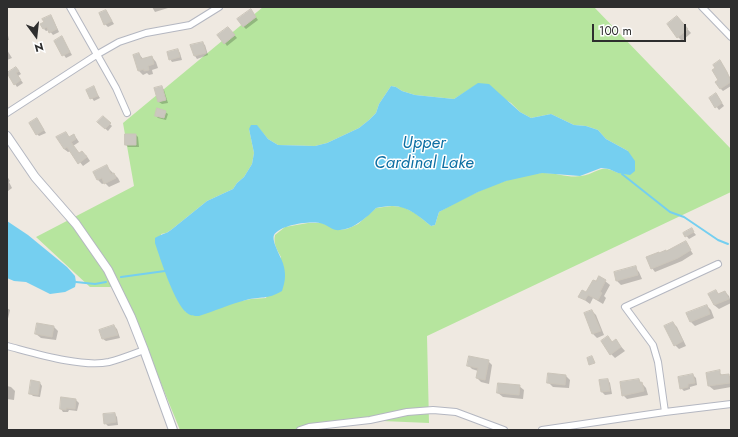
<!DOCTYPE html>
<html>
<head>
<meta charset="utf-8">
<style>
	body { margin:0 }
	#map { position:relative; width:738px; height:437px; overflow:hidden; background:#efe9e1; font-family:Jost,sans-serif }
	canvas { display:block }
	.frame { position:absolute; inset:0; border:8px solid #2e2e2e; pointer-events:none }
	.north { position:absolute; left:16px; top:16px; width:40px; height:40px; -webkit-text-stroke:3px #fff; paint-order:stroke; rotate:165deg; font-size:11px; font-weight:700; line-height:16px; text-align:center; color:#2e2e2e }
	.north::after { content:''; display:block; margin:auto; width:14px; height:18px; background:#2e2e2e; clip-path:polygon(50% 0,100% 100%,50% 72%,0 100%) }
	.scale { position:absolute; left:592px; top:24px; width:94px; height:18px; box-sizing:border-box; border:2px solid #2e2e2e; border-top:0; padding-left:5px; font-size:12px; line-height:14px; white-space:nowrap; color:#2e2e2e; -webkit-text-stroke:3px #fff; paint-order:stroke }
</style>
</head>
<body>
<div id="map">
<canvas width="738" height="437"></canvas>
<div class="frame"></div>
<div class="north">N</div>
<div class="scale">100 m</div>
</div>
<script>
const context = document.querySelector('canvas').getContext('2d');
context.lineJoin = 'round';
function fill(path, color) {
  context.fillStyle = color;
  context.fill(path, 'evenodd');
}
function strokePath(path, color, width, dash) {
  context.strokeStyle = color;
  context.lineWidth = width;
  context.lineCap = dash ? 'butt' : 'round';
  context.setLineDash(dash || []);
  context.stroke(path);
}
function drawText(font, color, halo, rows, align = 'center') {
  context.font = font + ' Jost,sans-serif';
  context.lineWidth = 3;
  context.setLineDash([]);
  context.textBaseline = 'middle';
  context.strokeStyle = halo;
  context.fillStyle = color;
  for (const [text, x, y, turn = 0] of rows) {
    context.save();
    context.translate(x, y);
    context.rotate((+turn || 0) * Math.PI / 180);
    context.textAlign = isNaN(turn) ? turn : align;
    if (halo) context.strokeText(text, 0, 0);
    context.fillText(text, 0, 0);
    context.restore();
  }
}
fill(new Path2D(`
	M263 7H594L731 149V192L427 336 429 423 359 420 313 430H180L144 342 119 287H90L36 237 134 186 123 123ZM478 84 511 103 520 112 531 118 551 114 574 125 586 126 598 130 606 139 628 151 618 173C599 163 598 174 581 176 568 178 554 172 541 173 506 176 469 195 439 212L435 225 431 226 415 213 403 207 392 206 376 208 358 224 347 229 338 230 322 223H308L285 227 275 235C273 243 277 250 281 257L266 298 251 299 186 312 179 302 169 281 161 234 166 233 171 230 207 201 233 189 237 183 244 177 252 164 254 153 249 129 257 126 268 139 278 145 315 146 327 143 359 128 369 120 376 113 379 104 391 86 396 87 402 91 415 95 454 99Z`), '#b6e59e');
fill(new Path2D(`
	M478 83 489 84 520 112 531 118 551 114 574 125 586 126 598 130 606 139 628 151 635 161V171L630 175 618 173 609 169 601 168 580 176 542 173 506 181 478 192 439 212 435 225 431 226C420 217 407 205 391 206 387 206 380 207 376 208 374 210 371 213 369 215 360 222 352 229 340 230 333 231 329 226 323 224 312 220 280 225 274 235 271 242 283 259 284 267 286 276 285 282 282 291 267 300 261 296 246 300 230 304 215 311 199 316 194 316 191 316 187 313 175 305 160 258 155 243V238C161 234 166 234 171 230L207 201 233 189 237 183 244 177 252 164 254 153 249 129 251 125H257L268 139 278 145 315 146 327 143 359 128 369 120 376 113 379 104 391 86 396 87 402 91 415 95 454 99Z
	M7 221 28 235 67 267 75 276 76 282 75 287 65 292 50 294 26 282 14 281 7 278Z`), '#75cff0');
fill(new Path2D(`
	M152 7H168V8L155 12Z
	M106 11 114 24 108 27 105 24Z
	M253 13 258 20 246 29 243 26Z
	M51 17 53 19 59 32 53 35 49 30 46 31 44 29Z
	M681 22 691 33 682 41 678 37Z
	M7 31 9 40H7Z
	M231 31 237 38 227 46 225 43Z
	M62 38 72 55 66 58 55 42Z
	M202 43 205 45 208 55 197 59 195 56 192 46Z
	M7 50 12 58 7 60Z
	M178 50 180 53 182 60 172 62 170 59Z
	M139 54 144 60 152 57 156 62 158 68 152 70 153 74 149 75 147 73 143 75 138 70Z
	M720 61 731 79V86L723 91 720 88Z
	M19 71 21 74 18 76 23 83 17 87 8 73Z
	M162 87 164 90 168 103 162 104 159 102 155 89Z
	M93 88 100 98 94 101 87 91Z
	M718 97 724 106 719 110 710 98Z
	M165 112 168 114 166 120 158 118 156 116Z
	M103 117 112 126 108 131 98 122Z
	M39 122 46 133 39 136 37 134Z
	M65 133 70 138 74 135 77 139 79 142 73 146 80 154 86 155 90 161 83 166 71 151 68 152 64 149 58 137Z
	M136 135 138 137 139 147H128L126 145Z
	M107 167 118 178 120 182 109 187 105 183 102 184 98 180 95 173Z
	M7 176 10 181 9 182 12 188 8 191Z
	M691 229 696 235 689 239 684 233Z
	M686 243 693 254 682 261 655 272 652 268 660 254Z
	M635 268 639 272 642 279 621 285 617 281 615 273Z
	M605 281 610 285 604 296 606 298 603 304 593 298 590 304 579 296 586 294 596 283Z
	M716 291 719 295 725 292 729 296 731 303 719 309 714 305 710 294Z
	M707 306 711 310 714 318 695 326 690 321Z
	M7 308 10 310 7 323Z
	M592 311 596 315 604 335 597 338 593 334 585 314Z
	M673 323 677 327 686 346 679 349 675 345Z
	M114 326 117 329 120 338 106 341 103 339Z
	M54 327 58 331 56 340 41 338 36 334Z
	M608 337 613 343 616 341 625 351 615 358 611 354Z
	M488 361 492 365 489 384 481 382 477 378 478 371 472 369 468 365Z
	M719 372 723 376 728 375 731 377V387L714 390 709 386Z
	M549 374 566 376 570 380 569 388 553 387 548 382Z
	M693 375 696 378 697 385 690 387V389L684 391 681 388Z
	M608 380 610 383 612 394 605 395 602 392 600 381Z
	M639 380 646 388 648 395 627 399 623 395Z
	M40 383 42 386 40 397 33 396 30 393Z
	M7 386 11 387 15 391 14 400 7 399Z
	M519 386 524 390 523 399 503 397 498 393Z
	M62 398 76 400 79 403 77 411 69 410 68 412H63L61 409Z
	M115 414 117 417 118 425 108 426 105 423Z`), '#0003');
strokePath(new Path2D(`
	M622 174 670 212 684 217 718 240 728 244
	M121 277 165 271
	M76 282 95 284 106 282`), '#75cff0', 2);
const building = new Path2D(`
	M251 9 256 17 243 27 237 19Z
	M106 10 112 21 104 25 99 13Z
	M51 15 57 29 49 33 47 27 43 29 40 24 44 22 42 19Z
	M677 16 688 29 677 38 667 24Z
	M228 27 235 35 224 44 217 35Z
	M62 36 70 52 62 56 54 41Z
	M203 42 206 53 194 56 190 45Z
	M178 49 180 57 169 60 167 52Z
	M139 53 141 59 152 56 154 64 148 66 149 70 144 71V69L138 71 133 55Z
	M720 60 727 72 731 82 720 89 715 82 718 80 712 70 715 68 713 65Z
	M16 67 19 71 16 73 21 80 14 85 7 73Z
	M94 86 98 96 90 99 86 90Z
	M162 86 166 100 158 102 154 88Z
	M716 93 722 103 715 108 709 98Z
	M157 108 166 111 164 118 155 116Z
	M103 116 111 123 105 129 97 122Z
	M37 118 44 130 36 135 29 123Z
	M66 132 69 137 74 134 76 139 71 142 79 153 82 151 87 157 78 164 67 147 64 149 56 137Z
	M125 134H136V145H125Z
	M107 165 111 174 114 173 116 178 104 184 102 178 97 180 93 172Z
	M692 228 694 232 685 237 683 233Z
	M686 241 691 250 678 258 651 269 646 257 659 252V253L666 250V251Z
	M636 266 638 275 616 281 614 272Z
	M599 276 606 280 600 292 602 293 598 300 588 295 585 300 578 297 582 290 586 292 593 280 596 281Z
	M716 290 718 294 725 291 729 299 714 305 708 294Z
	M707 305 710 314 690 322 686 313Z
	M592 310 601 331 592 334 584 313Z
	M673 322 683 341 674 346 664 326Z
	M37 323 54 326 52 337 35 334Z
	M114 325 118 335 102 339 99 330Z
	M608 336 612 342 616 339 621 347 610 355 601 341Z
	M469 356 489 360 485 380 476 378 478 368 467 366Z
	M592 356 595 363 589 365 587 358Z
	M720 370V375L729 374 730 383 708 386 706 373Z
	M548 373 566 375 565 385 547 383Z
	M693 374 695 383 688 384V387L680 389 678 377Z
	M608 379 610 391 601 392 599 380Z
	M639 379 640 383 642 382 644 391 622 396 620 382Z
	M31 380 40 382 38 395 29 394Z
	M498 383 520 385 519 395 497 393Z
	M61 397 76 399 75 409 66 408V410L60 409Z
	M115 413 116 422 104 424 103 414Z`);
fill(building, '#cbc7bf');
strokePath(building, '#cbc5ba', 1);
const minor = new Path2D(`
	M70 7 116 88 127 113
	M702 7 731 37
	M7 113 98 54 119 42 146 33 190 25 219 7
	M7 346C34 353 82 368 109 362 121 359 133 354 144 350
	M665 412 658 362 653 345 625 307 718 264
	M300 430 309 427 370 420 407 412 433 410 456 412 504 430
	M542 430 665 412 731 404`);
const tertiary = new Path2D(`
	M7 136 35 177 76 224 108 270 131 317 144 350 173 430`);
strokePath(minor, '#b4b7c1', 8);
strokePath(tertiary, '#b4b7c1', 10);
strokePath(minor, '#fff', 6);
strokePath(tertiary, '#fff', 8);
drawText('italic 17px', '#0d6fa3', '#fff', [
	["Upper",424,144],
	["Cardinal Lake",424,164]
]);
</script>
</body>
</html>
